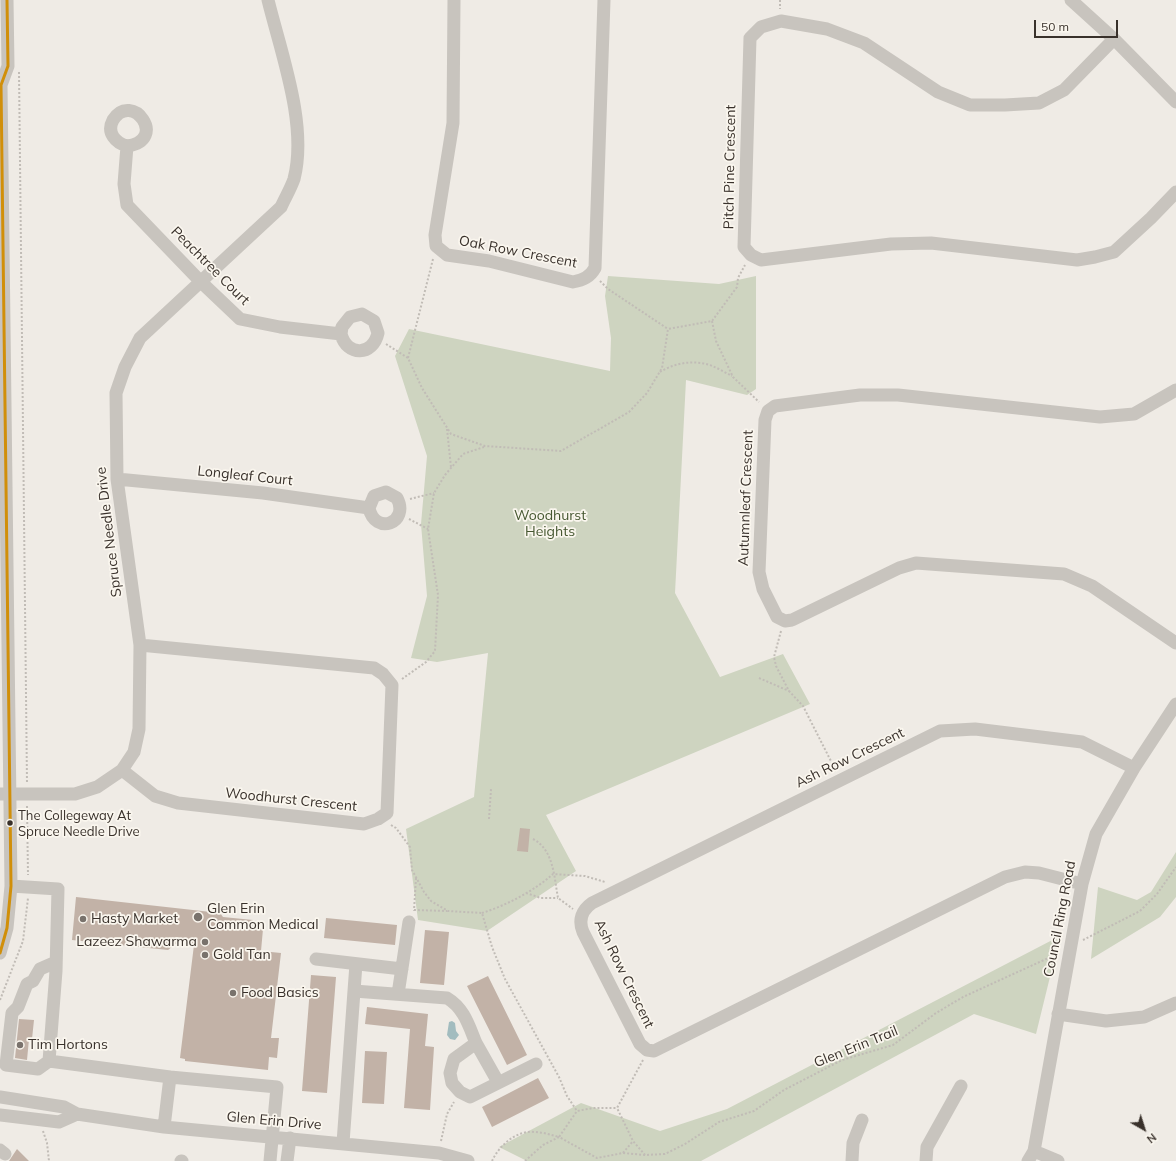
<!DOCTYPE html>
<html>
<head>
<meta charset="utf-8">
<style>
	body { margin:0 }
	#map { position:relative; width:1176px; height:1161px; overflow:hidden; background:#efebe5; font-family:Mulish,sans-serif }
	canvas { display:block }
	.north { position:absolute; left:1124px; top:1109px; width:40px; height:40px; -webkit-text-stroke:3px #faf6ee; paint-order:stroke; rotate:141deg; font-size:11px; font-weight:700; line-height:16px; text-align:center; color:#39312b }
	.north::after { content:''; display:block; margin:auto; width:14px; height:18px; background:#39312b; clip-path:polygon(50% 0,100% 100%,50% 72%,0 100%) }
	.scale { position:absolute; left:1034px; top:20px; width:84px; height:18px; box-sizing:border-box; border:2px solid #39312b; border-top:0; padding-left:5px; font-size:12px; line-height:14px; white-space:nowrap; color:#39312b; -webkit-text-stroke:3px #faf6ee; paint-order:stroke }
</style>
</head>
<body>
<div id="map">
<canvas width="1176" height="1161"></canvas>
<div class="north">N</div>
<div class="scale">50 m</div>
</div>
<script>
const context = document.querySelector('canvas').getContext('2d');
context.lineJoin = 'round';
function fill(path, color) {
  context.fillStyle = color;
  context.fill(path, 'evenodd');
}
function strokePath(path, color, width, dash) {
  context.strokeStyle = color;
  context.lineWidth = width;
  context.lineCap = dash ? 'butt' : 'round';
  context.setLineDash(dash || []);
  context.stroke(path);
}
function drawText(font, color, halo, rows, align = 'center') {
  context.font = font + ' Mulish,sans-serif';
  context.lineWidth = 3.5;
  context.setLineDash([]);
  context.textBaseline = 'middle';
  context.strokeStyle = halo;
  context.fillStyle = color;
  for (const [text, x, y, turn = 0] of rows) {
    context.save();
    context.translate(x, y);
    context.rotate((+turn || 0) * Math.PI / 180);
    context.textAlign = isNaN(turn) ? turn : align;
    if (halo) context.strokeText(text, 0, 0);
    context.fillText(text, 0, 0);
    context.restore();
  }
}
fill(new Path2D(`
	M608 276 719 284 756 276V389L747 395 686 380 675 593 720 677 783 654 810 704 546 815 576 871 487 931 418 920 406 829 474 797 488 653 437 662 411 658 427 596 421 524 427 456 395 356 409 329 610 371 611 338 605 296Z
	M1176 852V897L1160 917 1091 959 1098 887 1137 900 1151 892Z
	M1060 936 1036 1034 974 1014 701 1161H527L499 1147 581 1103 660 1131 727 1109Z`), '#ced4c0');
fill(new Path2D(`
	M452 1021 455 1023 456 1031 459 1035 455 1040 450 1039 447 1035 449 1022Z`), '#a2bcbf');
fill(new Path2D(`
	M520 828 530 829 528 852 517 851Z
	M76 897 220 913 223 917 253 920 252 927 263 929 261 951 281 953 271 1038H279L277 1058 269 1057 268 1070 185 1061V1059L180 1058 194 945 177 943 168 950 72 940Z
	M326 918 397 925 395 945 324 938Z
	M425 930 449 932 444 985 420 983Z
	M311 975 336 977 327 1093 302 1091Z
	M488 976 527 1055 507 1065 467 986Z
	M367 1007 428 1014 425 1046 434 1047 430 1110 404 1108 410 1029 365 1024Z
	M19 1019 34 1020 32 1039H29L27 1060 15 1058Z
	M365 1051 387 1052 384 1104 362 1103Z
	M538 1078 549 1098 492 1127 482 1107Z
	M17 1149 29 1161H9Z`), '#c2b2a7');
strokePath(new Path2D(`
	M780 0V9
	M19 72 27 783
	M433 259 408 358 422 388 451 434 485 446 561 451 629 412 647 393 662 368 668 329 712 321 737 287 738 278 745 265
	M600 281 608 289 668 329
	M712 321 716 341 733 377 759 402
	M386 344 408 358
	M660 372C673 364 690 360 706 364 715 366 724 372 732 376
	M447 429 451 467
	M410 499 434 493
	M409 519 428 529
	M781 631 774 657 776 666 789 691 803 706 836 771
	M759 678 789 691
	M402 679 426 662 435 651 438 595 428 529 434 493 445 475 463 454 484 447
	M27 806 28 875
	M489 819 491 789
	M391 825 396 828 410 847 412 870 424 892 431 901 448 911 482 913 492 947 505 979 559 1077 567 1096 577 1111
	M533 839C554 850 554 877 558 898L573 909
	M416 878 414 910 447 911
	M526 893 541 898H558
	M482 913C507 905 534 891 553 874L585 876 605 882
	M1083 940 1140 911 1157 894 1176 867
	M0 1000 23 941 28 898
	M643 1060 617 1108 633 1141 645 1155
	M43 1131 47 1143 49 1161
	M441 1141 447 1114 454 1102
	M623 1153 633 1141
	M492 1161C499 1146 516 1130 534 1132 543 1132 551 1135 559 1137L577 1111 593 1108H617
	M525 1161 543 1145 559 1137 597 1158 623 1153 645 1155 665 1154 685 1144 719 1122 754 1111 784 1090 842 1060 893 1045 936 1013 963 997 1057 954`), '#c1bcb6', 2, [2, 2]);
strokePath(new Path2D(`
	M454 0 453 123 435 235 436 246 447 255 489 261 573 282C583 280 590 277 595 268L604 0
	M1071 0 1114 39 1176 102
	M1114 39 1064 90 1039 103 1005 105H970L938 92 864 43 827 29 781 21 761 27 750 38 744 247 751 255 761 260 891 244 931 243 1077 260 1095 257 1114 252 1151 218 1176 192
	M127 146C169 140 132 90 113 120 106 133 116 143 127 146L124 184 127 205 201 282 240 319 280 327 341 334C347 357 373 356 378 333L374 321 362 314 350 317 342 327 341 334
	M1176 390 1134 414 1100 417 898 395H860L775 406 768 411 765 420 759 572 763 589 777 617 785 621 792 620 899 568 916 563 1064 574 1092 586 1176 643
	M117 479 263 493 369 508C375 536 410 523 397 498L386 492 374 496 369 508
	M122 770 155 796 178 803 364 824 378 819 387 813 392 685 383 674 374 668 140 645
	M0 794H75L97 787 122 770 134 752 139 729 140 645 117 479 116 393 125 367 140 338 281 207C285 198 291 188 294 179 308 125 281 53 268 0
	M1082 884 1039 873 1025 872 1005 877 654 1051 647 1050 640 1044 583 932C578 920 582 910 592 903L940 731 975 729 1082 742 1134 768
	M11 886 58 889 56 971 49 1061 170 1077
	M0 953 7 928 11 886 1 85 8 66 7 0
	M316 959 402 969
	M354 991 356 964
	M398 994 409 922
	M1058 1014 1106 1021 1144 1017 1176 1003
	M476 1043 498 1082
	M49 1061 38 1069 6 1065 12 1013 18 1007 27 984 33 981 40 969 56 962
	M0 1097 64 1107 77 1114 164 1127 439 1153 468 1161
	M0 1115 59 1122 77 1114
	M164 1127 170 1077 277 1087 270 1161
	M343 1143 354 991 447 998C464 1008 469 1026 476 1043L454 1059 450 1073 452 1083 460 1092 470 1097 536 1064
	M0 1150 5 1154
	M1034 1151 1058 1161
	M181 1161H182
	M287 1161 290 1138
	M852 1161 853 1143 862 1120
	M926 1161 927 1147 961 1086
	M1028 1161 1034 1151 1082 884 1096 834 1134 768 1176 704`), '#c8c4be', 13);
strokePath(new Path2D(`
	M0 953 7 928 11 886 1 85 8 66 7 0`), '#d18f09', 3);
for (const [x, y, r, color] of [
	[10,823,3.5,"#39312b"],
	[198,917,5,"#79726c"],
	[83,919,4,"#79726c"],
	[205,942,4,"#79726c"],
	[205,955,4,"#79726c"],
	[233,993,4,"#79726c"],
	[20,1045,4,"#79726c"]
]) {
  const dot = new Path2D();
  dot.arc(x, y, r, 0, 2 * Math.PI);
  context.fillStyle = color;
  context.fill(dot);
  strokePath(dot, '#faf6ee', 1.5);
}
drawText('13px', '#39312b', '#faf6ee', [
	["The Collegeway At",18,816],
	["Spruce Needle Drive",18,832]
], 'left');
drawText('14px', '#39312b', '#faf6ee', [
	["Pitch Pine Crescent",730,167,-89],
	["Oak Row Crescent",518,252,11],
	["Peachtree Court",210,266,45],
	["Longleaf Court",245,476,6],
	["Autumnleaf Crescent",746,498,-88],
	["Spruce Needle Drive",109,532,-97],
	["Ash Row Crescent",850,758,-26],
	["Woodhurst Crescent",291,800,6],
	["Council Ring Road",1060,919,-79],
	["Ash Row Crescent",624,974,64],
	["Glen Erin Trail",856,1047,-22],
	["Glen Erin Drive",274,1121,5]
]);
drawText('14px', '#455730', '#faf6ee', [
	["Woodhurst",550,516],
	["Heights",550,532]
]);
drawText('14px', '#39312b', '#faf6ee', [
	["Glen Erin",207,909],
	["Common Medical",207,925],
	["Hasty Market",91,919],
	["Lazeez Shawarma",197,942,"right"],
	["Gold Tan",213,955],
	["Food Basics",241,993],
	["Tim Hortons",28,1045]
], 'left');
</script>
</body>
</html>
